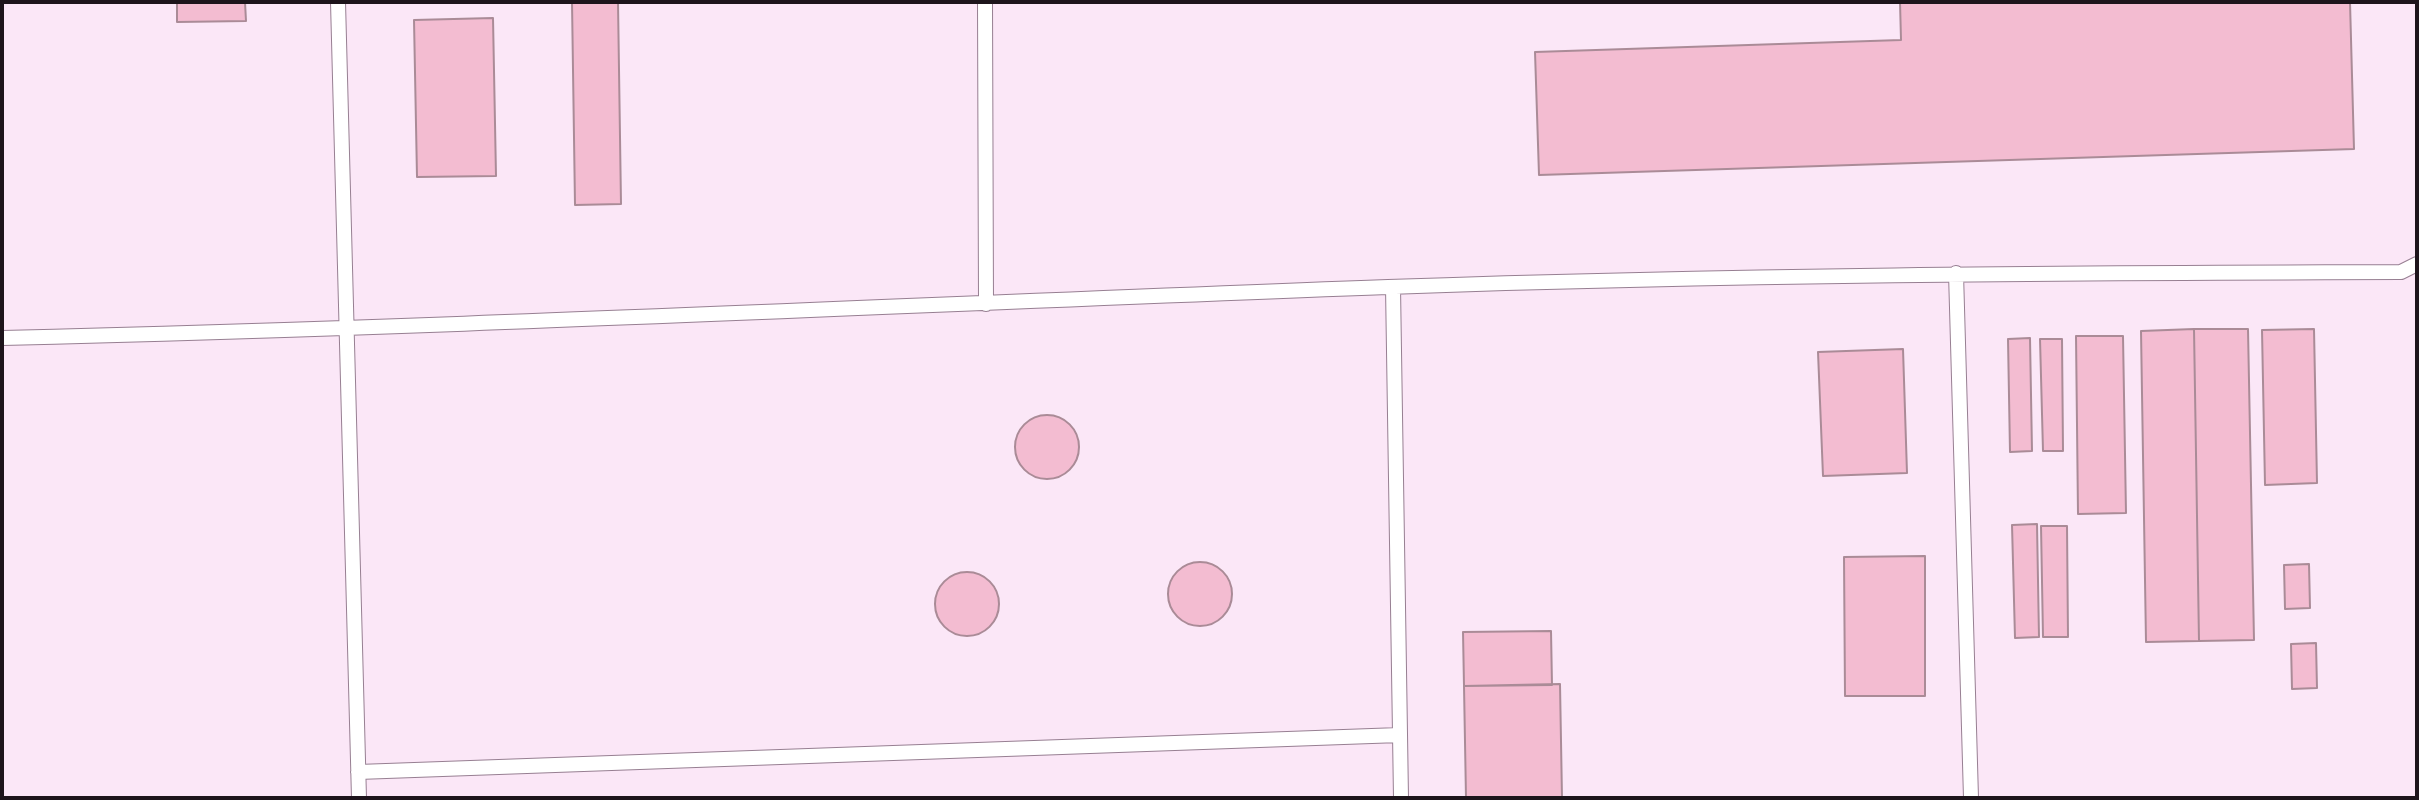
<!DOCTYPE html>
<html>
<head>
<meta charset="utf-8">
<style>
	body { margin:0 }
	#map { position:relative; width:2419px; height:800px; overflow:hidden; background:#fef3fc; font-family:"Source Sans 3",sans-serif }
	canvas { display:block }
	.frame { position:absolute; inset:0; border:4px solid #1d141b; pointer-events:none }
</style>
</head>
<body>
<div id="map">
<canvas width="2419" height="800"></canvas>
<div class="frame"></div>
</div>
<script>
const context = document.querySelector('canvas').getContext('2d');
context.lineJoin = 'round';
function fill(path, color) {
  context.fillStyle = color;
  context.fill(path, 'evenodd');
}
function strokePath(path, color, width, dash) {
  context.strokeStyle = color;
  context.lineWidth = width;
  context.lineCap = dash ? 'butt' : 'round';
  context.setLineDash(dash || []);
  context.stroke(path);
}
fill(new Path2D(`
	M2 2H2417V798H2Z`), '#fbe7f7');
const building = new Path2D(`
	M177 2H245L246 21 177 22Z
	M572 2H618L621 204 575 205Z
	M1900 2H2350L2354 149 1539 175 1535 52 1901 40Z
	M493 18 496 176 417 177 414 20Z
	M2194 329 2199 641 2146 642 2141 331Z
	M2194 329H2248L2254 640 2199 641Z
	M2314 329 2317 483 2265 485 2262 330Z
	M2076 336H2123L2126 513 2078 514Z
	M2030 338 2032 451 2010 452 2008 339Z
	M2040 339H2062L2063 451H2043Z
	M1903 349 1907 473 1823 476 1818 352Z
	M1015 447a32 32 0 1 1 64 0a32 32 0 1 1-64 0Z
	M2037 524 2039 637 2015 638 2012 525Z
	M2041 526H2067L2068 637H2043Z
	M1925 556V696H1845L1844 557Z
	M1168 594a32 32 0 1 1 64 0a32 32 0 1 1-64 0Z
	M2309 564 2310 608 2285 609 2284 565Z
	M935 604a32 32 0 1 1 64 0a32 32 0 1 1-64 0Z
	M1551 631 1552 685 1464 686 1463 632Z
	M2316 643 2317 688 2292 689 2291 644Z
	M1560 684 1562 798H1466L1464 686Z`);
fill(building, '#f3bcd1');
strokePath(building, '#aa8b97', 2);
const service = new Path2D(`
	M338 2 359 798
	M985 2 986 304
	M1956 273 1971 798
	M1393 287 1401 798
	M2 338C464 327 926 304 1388 287 1726 275 2063 273 2401 272L2417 264
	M358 772 1400 735`);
strokePath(service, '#977f92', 16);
strokePath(service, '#fff', 14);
</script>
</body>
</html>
